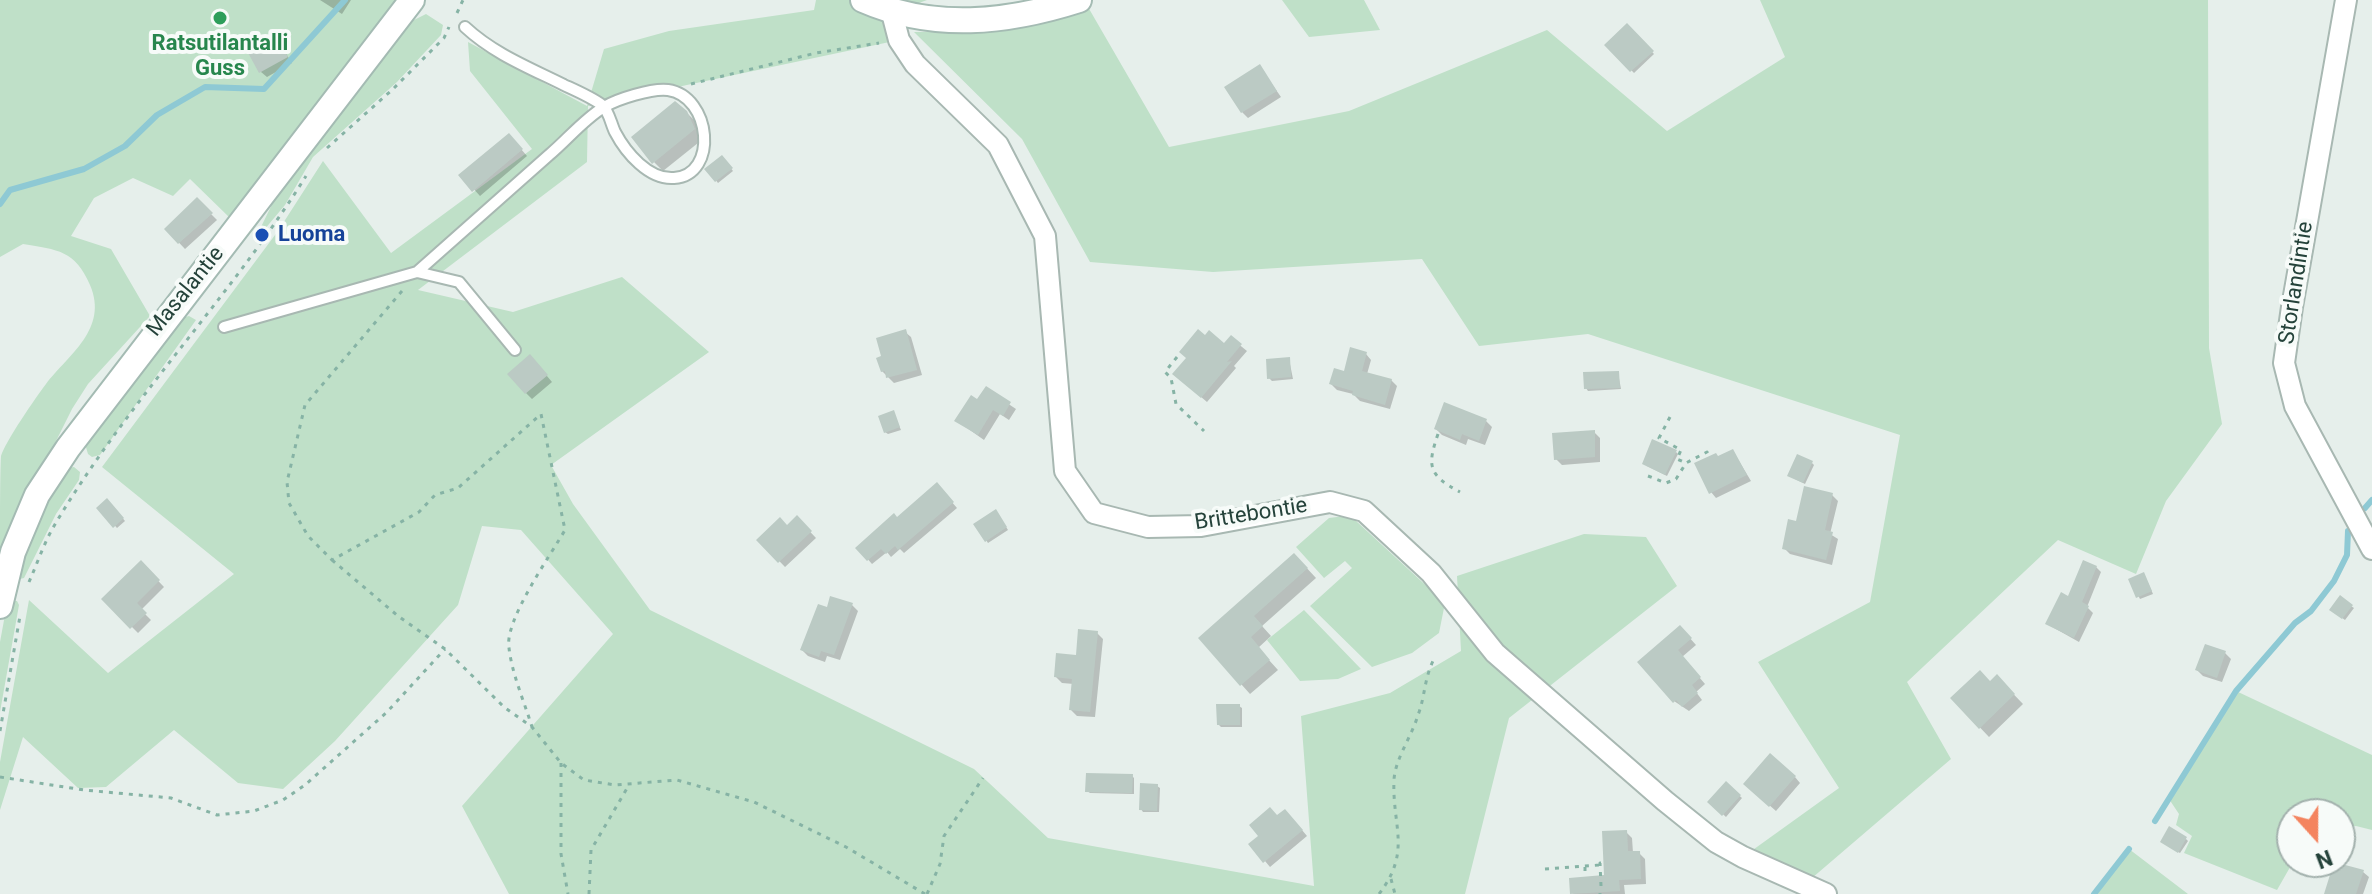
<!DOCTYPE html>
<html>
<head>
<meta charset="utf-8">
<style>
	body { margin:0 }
	#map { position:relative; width:2372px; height:894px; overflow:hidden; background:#e6efeb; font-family:Roboto,sans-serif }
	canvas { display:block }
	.north { position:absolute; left:2276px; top:798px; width:80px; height:80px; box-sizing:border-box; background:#f7fbf9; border:2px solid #a3b1ad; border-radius:50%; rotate:159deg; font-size:22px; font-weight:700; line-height:32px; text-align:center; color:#24423a }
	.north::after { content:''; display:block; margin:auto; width:28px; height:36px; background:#f4845f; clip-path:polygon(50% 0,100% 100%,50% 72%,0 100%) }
</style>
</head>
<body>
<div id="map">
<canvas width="2372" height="894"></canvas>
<div class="north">N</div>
</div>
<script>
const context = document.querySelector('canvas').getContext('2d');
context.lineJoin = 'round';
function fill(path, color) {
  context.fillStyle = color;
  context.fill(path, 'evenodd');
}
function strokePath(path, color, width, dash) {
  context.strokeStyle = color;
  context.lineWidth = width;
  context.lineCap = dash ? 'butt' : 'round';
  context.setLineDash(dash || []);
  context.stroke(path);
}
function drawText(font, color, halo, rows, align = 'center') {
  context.font = font + ' Roboto,sans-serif';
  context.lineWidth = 8;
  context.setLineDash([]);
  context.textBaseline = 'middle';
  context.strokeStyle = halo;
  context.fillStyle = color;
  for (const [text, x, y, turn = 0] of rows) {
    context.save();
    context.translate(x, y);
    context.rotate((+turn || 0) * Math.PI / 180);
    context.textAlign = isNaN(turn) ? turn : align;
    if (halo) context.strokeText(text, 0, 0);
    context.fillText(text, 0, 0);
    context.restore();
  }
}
fill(new Path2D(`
	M0 0H398L230 218 190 179 173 196 133 178 94 198 71 236 111 249 150 316 88 384 72 409 0 553C0 534 0 470 1 456 5 442 36 397 46 384 68 355 109 329 90 285 75 250 58 250 23 244L0 257Z
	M816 0H927L892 13 899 40 588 106 587 162 418 290 513 312 622 277 709 352 551 465 573 504 650 610 974 769 1048 838 1314 886 1301 716 1390 693 1461 651 1457 576 1584 534 1646 537 1677 586 1509 718 1465 894H509L462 806 613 634 521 530 482 526 458 605 335 741 283 789 238 783 174 730 106 787 78 788 23 737 0 810V762L29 600 108 673 234 574 102 467 278 231 323 161 391 253 532 149 470 71 468 42 587 106 604 49 669 31 814 10Z
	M1282 0H1364L1380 30 1309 37Z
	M1760 0H2208L2209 348 2222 424 2166 501 2136 574 2058 540 1907 682 1951 759 1805 884 1743 857 1839 788 1758 662 1870 602 1900 435 1588 334 1479 346 1422 259 1213 272 1090 262 1022 139 914 32 977 31 1034 24 1088 7 1169 147 1349 111 1547 30 1667 131 1785 57Z
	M426 14 443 25 441 35 397 82 313 157 285 205 264 230 261 227 276 196 410 22Z
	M189 316 196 320 100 455 92 457 88 454 85 444 182 318Z
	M74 467 80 472 79 480 56 514 24 578 20 579 18 576C25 537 49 501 68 468Z
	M1345 516 1355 520 1445 603 1439 633 1412 653 1372 667 1310 606 1352 568 1345 561 1324 578 1296 547 1329 518Z
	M12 601H17L19 605 0 712V642L7 604Z
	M1304 610 1361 669 1338 679 1300 681 1267 640Z
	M2236 691 2372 755V830L2356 826 2340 828V814H2292L2293 862 2277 890 2184 853 2192 836 2176 825 2179 814 2169 799Z
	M2129 849 2188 894H2094Z`), '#bfe0c8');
fill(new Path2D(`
	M320 0H351L342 14Z
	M1627 25 1654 54 1634 73 1607 45Z
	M274 35 292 63 267 77 261 72Z
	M1260 67 1281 97 1248 118 1242 112Z
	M686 112 696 122 703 139 663 171 654 162Z
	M514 141 527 156 480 196 461 175Z
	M722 157 733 171 718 183 707 169Z
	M197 200 217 220 185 249 166 229Z
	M905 332 911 337 922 375 894 383 882 371Z
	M1231 338 1247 351 1234 366 1236 368 1207 402 1180 379 1188 358 1224 346Z
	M1366 354 1371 360 1367 374 1391 380 1397 386 1390 409 1360 401 1353 394 1337 390 1331 384Z
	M1289 359 1293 379 1272 381 1269 378Z
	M536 363 552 382 532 399 526 393Z
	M1618 373 1621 389 1588 391 1586 388Z
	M986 389 1016 409 1009 420 1000 414 984 440 957 421 978 402Z
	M893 412 901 430 888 434 885 432Z
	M1486 421 1492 427 1485 445 1468 439 1466 445 1442 435 1436 429Z
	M1594 432 1600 438V462L1562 465 1556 459Z
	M1733 451 1751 481 1716 498 1711 492 1719 458Z
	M1676 452 1678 454 1667 476 1647 466Z
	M1812 463 1814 465 1805 484 1789 476Z
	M937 485 957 508 904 553 900 549 891 557 887 552 872 564 858 548 897 519Z
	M1832 495 1838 501 1830 534 1838 539 1832 565 1790 554 1784 548Z
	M107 500 125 521 117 528 99 508Z
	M998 514 1008 530 988 543 986 540Z
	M797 518 816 538 785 567 759 540 788 528Z
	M141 563 164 587 141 610 151 620 138 633 104 599Z
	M1303 564 1316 578 1262 626 1271 636 1258 648 1278 670 1250 694 1200 638Z
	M2096 567 2101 572 2087 607 2093 613 2079 642 2047 624Z
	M2145 576 2153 594 2140 599 2130 580Z
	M852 605 858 611 840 660 827 656 825 662 808 656 802 650 828 609Z
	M2351 606 2354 608 2345 620 2334 612Z
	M1680 627 1696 645 1682 657 1705 684 1696 692 1702 700 1689 711 1674 701 1640 662Z
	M1097 633 1103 639 1095 717 1077 716 1071 710 1074 684 1062 683 1056 677 1077 657Z
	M2225 653 2231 659 2222 682 2203 676 2197 670Z
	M1997 677 2023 704 1989 737 1952 698 1991 683Z
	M1239 706 1242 708V727H1221L1219 725Z
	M1132 776 1134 778V794L1090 793 1087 791Z
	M1795 777 1800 783 1776 811 1752 790Z
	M1726 784 1742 798 1726 817 1710 802Z
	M1157 786 1160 788 1159 812H1143L1141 809Z
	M1291 817 1307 836 1270 867 1265 861 1278 818Z
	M1626 832 1632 838 1633 853H1639L1645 859 1646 884 1624 885 1625 894H1572L1606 877Z
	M2186 839 2188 841 2180 853 2165 844Z
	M2363 872 2369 877 2363 894H2326Z`), '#0003');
strokePath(new Path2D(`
	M0 204 10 190 84 169 125 146 157 115 205 87 264 89 345 0
	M2365 508 2372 500
	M2155 821 2236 691 2295 623 2311 611 2334 581 2347 555 2348 531
	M2094 894 2129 849`), '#8ec9d4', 6);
fill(new Path2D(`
	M1627 23 1654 51 1630 72 1604 45Z
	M274 33 288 57 259 73 246 49Z
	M1260 64 1277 91 1241 113 1224 87Z
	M675 101 687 111 695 129 652 164 631 137Z
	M509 133 523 149 472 192 458 175Z
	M722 155 733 168 715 182 704 169Z
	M197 197 213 213 178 244 164 229Z
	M906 329 917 370 886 378 885 371 881 372 876 358 881 356 876 338Z
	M1198 329 1205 335 1209 330 1224 343 1231 335 1242 344 1227 362 1232 361 1201 398 1172 374 1186 358 1179 352Z
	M1350 347 1367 352 1362 371 1392 379 1385 405 1352 395 1353 391 1329 384 1334 368 1344 371Z
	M530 354 548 375 525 394 507 374Z
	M1290 357 1291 377 1267 379 1266 359Z
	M1619 371 1620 388 1584 389 1583 372Z
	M986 386 1011 402 1003 416 993 410 978 435 954 421 971 395 977 399Z
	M1444 402 1487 419 1479 441 1462 434 1460 440 1434 429Z
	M894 410 900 427 884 433 878 416Z
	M1595 430V457L1554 460 1552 433Z
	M1652 439 1677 450 1665 475 1642 464Z
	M1733 449 1747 475 1709 494 1694 463 1716 453 1718 456Z
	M1797 454 1813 461 1803 483 1787 476Z
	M937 482 954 502 898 550 895 546 886 554 881 549 867 561 855 548 894 513 897 517Z
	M1804 486 1833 493 1825 530 1833 532 1826 560 1782 549 1788 519 1796 521Z
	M107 498 124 518 113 528 96 508Z
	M996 509 1007 527 985 542 973 524Z
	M797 515 812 531 778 563 756 540 780 517 787 525Z
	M1294 553 1308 568 1254 616 1263 626 1251 637 1270 660 1240 686 1198 638Z
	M141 560 160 580 137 603 147 613 130 629 101 599Z
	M2083 560 2097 566 2082 602 2089 606 2074 638 2045 624 2061 592 2068 596Z
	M2144 572 2152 591 2136 598 2128 579Z
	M2340 595 2353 605 2342 619 2329 610Z
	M830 596 853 603 834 655 821 651 819 657 800 650 818 604 827 607Z
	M1680 625 1692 638 1678 650 1701 677 1692 685 1698 693 1682 707 1676 700 1673 703 1637 662Z
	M1078 629 1098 631 1090 712 1069 710 1072 679 1054 677 1056 653 1076 655Z
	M2205 644 2226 651 2217 678 2195 670Z
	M1980 670 1990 681 1997 674 2015 694 1979 729 1950 698Z
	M1216 704H1240V725H1217Z
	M1770 753 1796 776 1769 807 1743 784Z
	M1086 773 1133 774 1132 793 1085 792Z
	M1726 781 1741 795 1722 816 1707 802Z
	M1140 783 1158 784 1157 811 1139 810Z
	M1270 807 1277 815 1285 809 1303 830 1263 863 1248 844 1258 836 1249 825Z
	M2169 826 2187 837 2178 853 2160 842Z
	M1627 830 1628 851H1640L1641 879 1619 880 1620 891 1570 894 1569 878 1604 875 1602 831Z
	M2334 862 2364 870 2356 894H2324Z`), '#bbcac4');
const lane = new Path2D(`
	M417 272C461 233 505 194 549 155 567 140 584 119 604 107 617 99 652 88 668 90 711 96 719 175 674 178 649 180 626 153 615 132 611 124 609 111 602 105 591 97 577 91 564 85 530 68 494 54 465 27
	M224 327 417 272 459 282 515 350`);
const street = new Path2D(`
	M2346 0 2292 307 2284 363 2295 406 2372 549
	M892 13 899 40 915 64 998 145 1045 236 1065 471 1094 513 1148 527 1201 526 1330 502 1364 511 1431 573 1495 653 1665 801 1716 842 1743 857 1826 894`);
const secondary = new Path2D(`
	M863 0C934 31 1007 23 1079 0
	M0 606 13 552 37 495 68 448 412 0`);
strokePath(lane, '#a8b8b2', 14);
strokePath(street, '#a8b8b2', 24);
strokePath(secondary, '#a4bbb3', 28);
strokePath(new Path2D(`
	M457 13 463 0
	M691 84 816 53 879 43
	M327 148 393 89 444 38 449 27
	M402 291 305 405 287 482 289 503 308 536 332 560 419 512 435 495 458 488 541 414 565 530C550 556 504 621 509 648 512 674 524 701 532 727
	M1177 357 1165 372 1171 378 1176 404 1204 431
	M1670 417 1659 438 1681 450 1677 459 1686 463
	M1438 434C1427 466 1428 475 1460 492
	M1648 476 1666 483 1676 479 1686 463 1707 452 1709 456
	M332 560 398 616 445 649 504 707 532 727 561 763 584 780 615 785 677 780 754 802 846 847 925 894
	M29 582C37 564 44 543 54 526 127 402 230 298 306 176
	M0 731 20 616
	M561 763V854L568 894
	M0 777 84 790 171 798 217 815 254 811 283 800 305 785 387 712 445 649
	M1585 867V877
	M1545 869 1600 865
	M1391 879 1395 894
	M1601 886 1600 863H1604
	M589 894 591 850 629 785
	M927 894 940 864 944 836 983 778
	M1379 894C1412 851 1392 827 1394 780 1395 759 1412 736 1418 715 1425 697 1424 680 1433 661
	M1600 894V893`), '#86b3a5', 3, [4, 6]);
strokePath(lane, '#fff', 10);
strokePath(street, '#fff', 20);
strokePath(secondary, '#fff', 24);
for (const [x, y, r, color] of [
	[220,18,8,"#2e9e5b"],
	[262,235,8,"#1a4fb4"]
]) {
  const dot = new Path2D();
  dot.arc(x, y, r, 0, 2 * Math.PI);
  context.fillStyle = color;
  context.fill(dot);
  strokePath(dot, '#f7fbf9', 3);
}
drawText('bold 22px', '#27864d', '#f7fbf9', [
	["Ratsutilantalli",220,44],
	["Guss",220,69]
]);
drawText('bold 22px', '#164399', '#f7fbf9', [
	["Luoma",278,235]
], 'left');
drawText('22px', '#24423a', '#f7fbf9', [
	["Storlandintie",2297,283,-81],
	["Masalantie",186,292,-51],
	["Brittebontie",1251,515,-9]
]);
</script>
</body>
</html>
